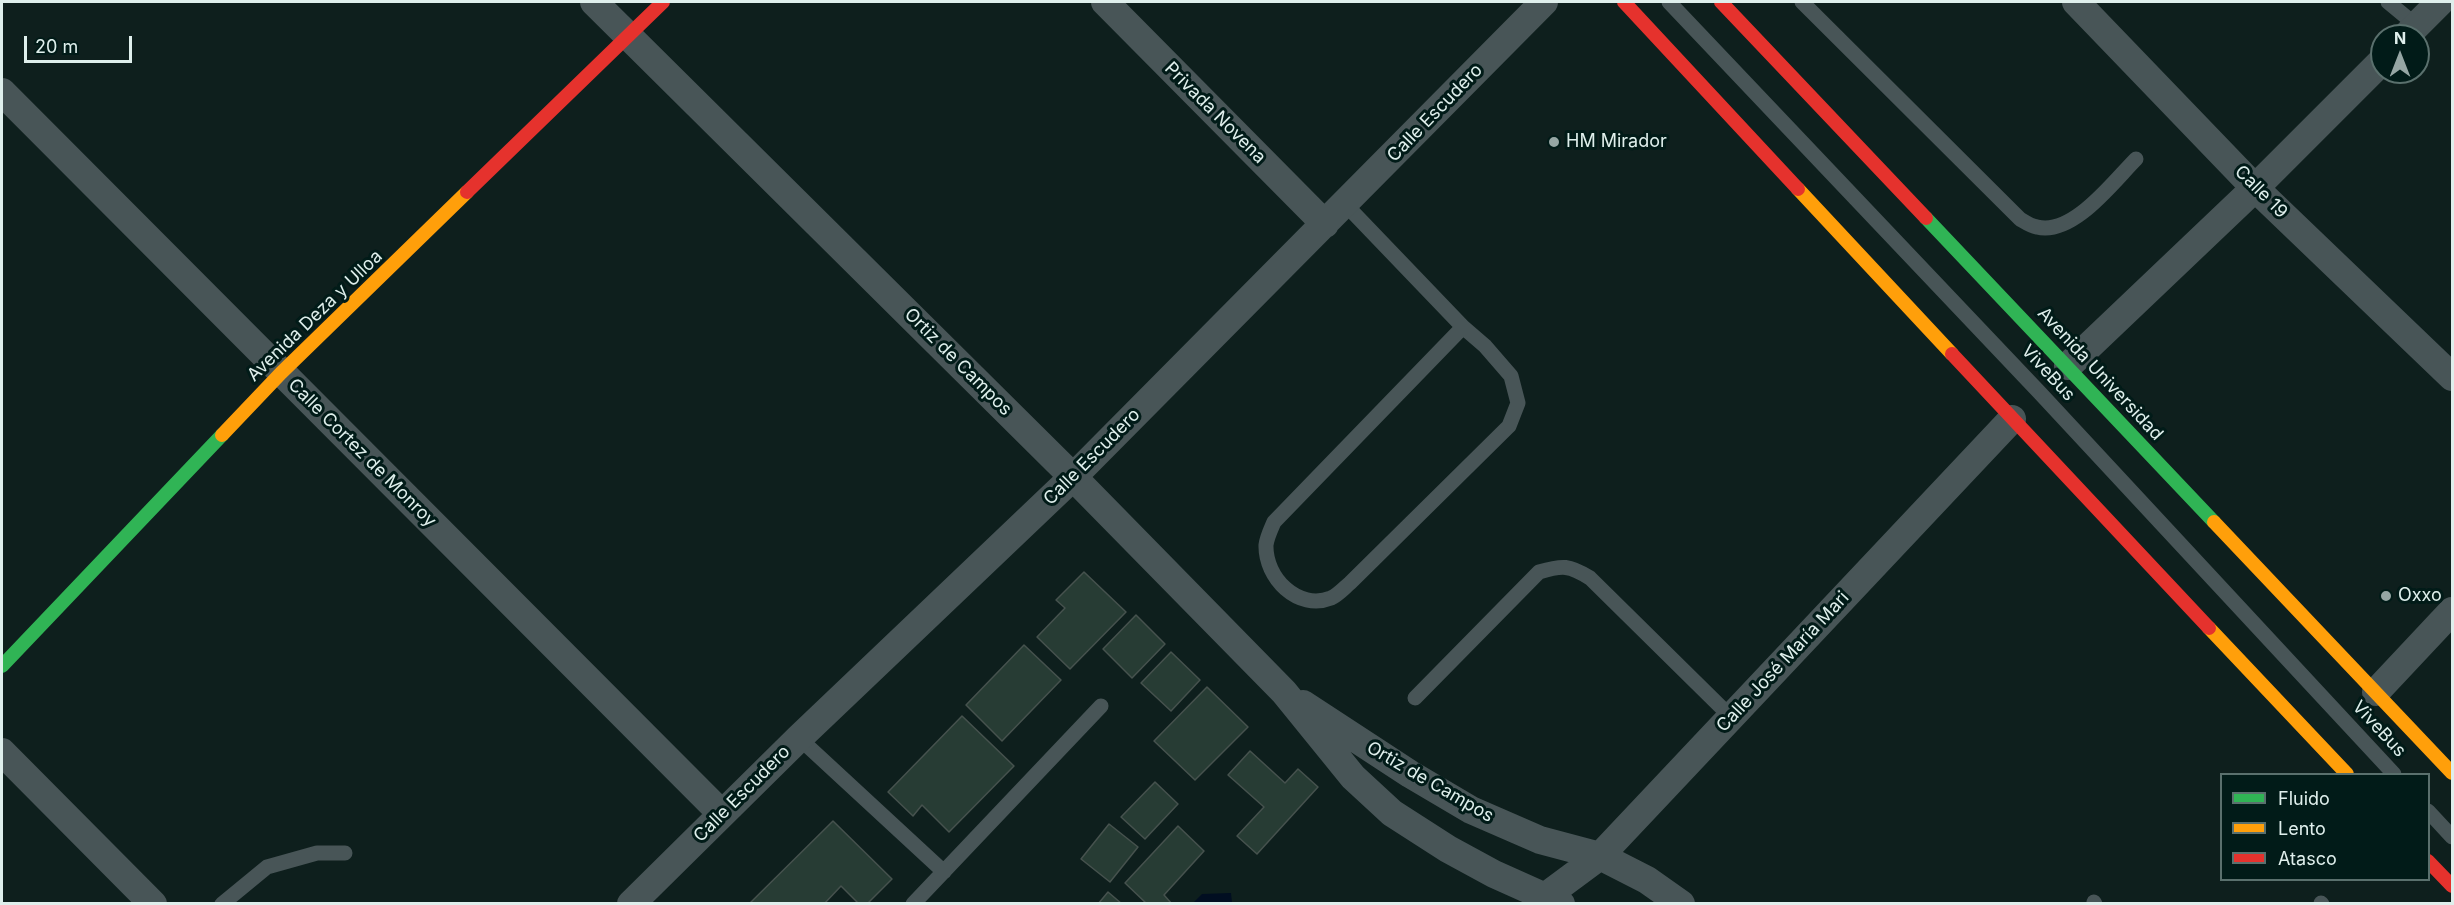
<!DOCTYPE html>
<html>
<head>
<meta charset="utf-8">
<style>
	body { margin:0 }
	#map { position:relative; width:2454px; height:905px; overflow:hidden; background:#0e1f1d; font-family:Inter,sans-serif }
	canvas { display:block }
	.frame { position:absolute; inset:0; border:3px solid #dfefec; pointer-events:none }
	.legend { position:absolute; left:2220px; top:773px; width:210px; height:108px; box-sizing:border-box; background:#011b18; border:2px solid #5a706d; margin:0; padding:8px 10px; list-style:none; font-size:18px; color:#dfefec }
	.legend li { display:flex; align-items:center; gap:12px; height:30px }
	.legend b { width:30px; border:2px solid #5a706d }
	.north { position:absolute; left:2370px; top:24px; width:60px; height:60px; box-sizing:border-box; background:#011b18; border:2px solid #5a706d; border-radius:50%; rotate:0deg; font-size:16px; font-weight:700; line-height:24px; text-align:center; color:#dfefec }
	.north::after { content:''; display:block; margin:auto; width:21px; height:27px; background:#96a6a4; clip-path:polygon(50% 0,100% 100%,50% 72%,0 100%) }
	.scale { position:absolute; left:24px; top:36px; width:108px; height:27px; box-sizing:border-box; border:3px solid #dfefec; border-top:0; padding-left:8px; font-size:18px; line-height:21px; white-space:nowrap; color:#dfefec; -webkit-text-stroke:4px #011b18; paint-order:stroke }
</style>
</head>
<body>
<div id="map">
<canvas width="2454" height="905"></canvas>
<div class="frame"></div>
<ul class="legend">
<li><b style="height:8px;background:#30b455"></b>Fluido</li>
<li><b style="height:8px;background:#ff9f0a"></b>Lento</li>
<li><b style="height:8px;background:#e5322d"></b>Atasco</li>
</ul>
<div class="north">N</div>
<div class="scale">20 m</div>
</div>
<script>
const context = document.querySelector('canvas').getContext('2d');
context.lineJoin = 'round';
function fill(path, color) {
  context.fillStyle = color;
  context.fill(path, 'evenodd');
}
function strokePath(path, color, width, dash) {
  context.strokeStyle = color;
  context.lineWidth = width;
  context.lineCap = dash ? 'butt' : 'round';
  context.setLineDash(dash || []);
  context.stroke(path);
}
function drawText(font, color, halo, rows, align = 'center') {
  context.font = font + ' Inter,sans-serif';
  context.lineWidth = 6;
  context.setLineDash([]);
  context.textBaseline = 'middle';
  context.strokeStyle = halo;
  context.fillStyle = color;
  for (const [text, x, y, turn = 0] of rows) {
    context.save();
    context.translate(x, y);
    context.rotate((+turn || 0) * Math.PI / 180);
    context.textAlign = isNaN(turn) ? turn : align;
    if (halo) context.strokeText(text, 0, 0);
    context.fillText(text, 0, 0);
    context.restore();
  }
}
fill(new Path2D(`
	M1231 893 1232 903H1193L1202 894Z`), '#010e21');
const building = new Path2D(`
	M1084 572 1126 612 1070 669 1037 637 1065 608 1056 600Z
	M1136 615 1165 644 1132 678 1103 649Z
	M1024 645 1061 680 1002 741 966 705Z
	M1171 652 1200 680 1171 711 1141 683Z
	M1207 687 1248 727 1195 780 1154 741Z
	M962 716 1014 766 949 832 922 805 913 816 888 792Z
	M1250 751 1285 783 1298 769 1318 787 1257 854 1237 836 1264 807 1228 775Z
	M1155 782 1178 804 1145 839 1121 817Z
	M833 821 892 879 867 904H859L841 886 824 904H749Z
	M1109 824 1138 847 1110 882 1081 859Z
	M1178 826 1204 851 1164 895 1172 904H1147L1125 883Z
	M1108 892 1122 904H1098Z`);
fill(building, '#273c34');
strokePath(building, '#46524e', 1.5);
strokePath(new Path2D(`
	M1669 2 2040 393 2394 774
	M1802 2 2020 219C2025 222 2031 226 2037 227 2073 236 2113 182 2136 159
	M2388 2 2417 26
	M1345 204 1463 327 1485 346 1511 376 1518 403 1509 426 1350 583C1345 587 1338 595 1331 598 1298 611 1265 578 1266 545 1267 537 1271 529 1274 522L1463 327
	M1415 698 1539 572C1563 565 1569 565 1590 578L1731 717
	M799 738 944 872
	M2428 811 2452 837
	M2094 902 2095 904
	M2321 903 2322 904
	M222 904 267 867 317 853H345
	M913 904 1101 706`), '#485557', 15);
strokePath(new Path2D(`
	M594 2 1073 477 1284 692 1353 777 1392 813 1448 849 1494 874 1561 904
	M1105 2 1325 224
	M2076 2 2255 188 2452 377
	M2406 36 2440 2
	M2 92 722 814
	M2068 366 2255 188 2382 61
	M2376 692 2452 611
	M1303 704 1410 774 1471 810 1540 840 1600 856 1647 880 1681 904
	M2 752 153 904
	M1546 896 1600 856 2012 419
	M631 904 799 738 1073 477 1544 2`), '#485557', 28);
strokePath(new Path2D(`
	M1926 218 2214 522
	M2 666 222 435`), '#30b455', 14);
strokePath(new Path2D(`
	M1798 189 1952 354
	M222 435 281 373 467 192
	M2214 522 2452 773
	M2209 628 2347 774`), '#ff9f0a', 14);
strokePath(new Path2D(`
	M1624 2 1798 189
	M1721 2 1926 218
	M467 192 663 2
	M1952 354 2209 628
	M2428 861 2452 886`), '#e5322d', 14);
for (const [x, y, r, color] of [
	[1554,142,6,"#96a6a4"],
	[2386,596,6,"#96a6a4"]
]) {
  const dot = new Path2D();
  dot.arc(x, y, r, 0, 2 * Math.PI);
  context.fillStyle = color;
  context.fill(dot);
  strokePath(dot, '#011b18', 2);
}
drawText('18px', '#dfefec', '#011b18', [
	["Privada Novena",1215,113,45],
	["Calle Escudero",1435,113,-46],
	["Calle 19",2261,192,45],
	["Avenida Deza y Ulloa",315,316,-44],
	["Ortiz de Campos",958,362,45],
	["ViveBus",2048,373,47],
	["Avenida Universidad",2100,374,47],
	["Calle Cortez de Monroy",362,453,45],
	["Calle Escudero",1092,457,-45],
	["Calle José María Mari",1783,662,-47],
	["ViveBus",2379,729,47],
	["Ortiz de Campos",1430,782,30],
	["Calle Escudero",742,794,-45]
]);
drawText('18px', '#dfefec', '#011b18', [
	["HM Mirador",1566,142],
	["Oxxo",2398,596]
], 'left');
</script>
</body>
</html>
